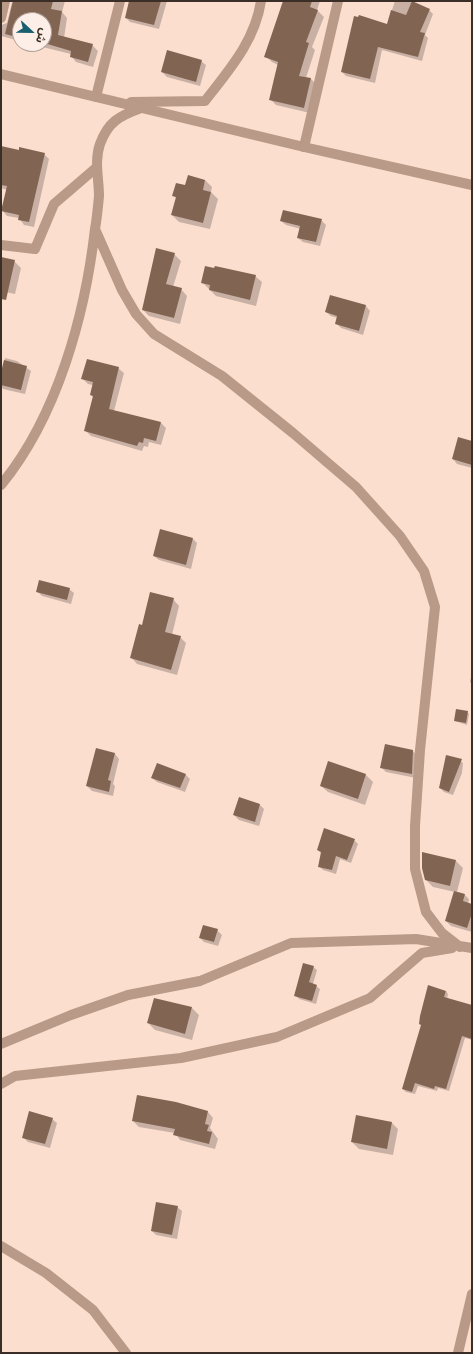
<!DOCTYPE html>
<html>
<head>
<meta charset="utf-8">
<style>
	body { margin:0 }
	#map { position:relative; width:473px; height:1354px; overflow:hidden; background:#fbdece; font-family:Lato,"Noto Sans Arabic",sans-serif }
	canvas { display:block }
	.frame { position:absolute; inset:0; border:2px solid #3b2e26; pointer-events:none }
	.north { position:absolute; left:12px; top:12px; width:40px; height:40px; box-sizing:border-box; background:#fdefe7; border:1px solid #afa29a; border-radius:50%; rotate:112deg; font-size:11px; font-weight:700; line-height:16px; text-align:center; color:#3b2e26 }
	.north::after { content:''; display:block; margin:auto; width:14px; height:18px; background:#186070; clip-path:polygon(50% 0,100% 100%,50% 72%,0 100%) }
</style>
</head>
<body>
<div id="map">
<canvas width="473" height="1354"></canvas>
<div class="frame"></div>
<div class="north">ش</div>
</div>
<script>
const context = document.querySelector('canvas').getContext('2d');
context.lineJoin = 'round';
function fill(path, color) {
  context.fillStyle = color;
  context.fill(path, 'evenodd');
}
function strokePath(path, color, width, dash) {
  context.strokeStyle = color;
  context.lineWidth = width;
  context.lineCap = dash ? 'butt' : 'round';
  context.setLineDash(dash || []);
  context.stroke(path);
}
fill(new Path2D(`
	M20 1H65L62 12 67 18 64 38 92 45 98 51 93 67 76 62 71 56V54L30 44H44V20H20V41L1 36V25L7 23 12 2 19 4Z
	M130 1H167L159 29 130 22 126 18Z
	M284 1H320L317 10 324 17 312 47 315 50 306 78 311 79 317 85 310 113 276 105 270 99 278 65 272 62 266 56Z
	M395 1H408L429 10 433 14 425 35 428 38 422 61 382 50 375 83 346 76 342 72 387 25Z
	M201 61 206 65 200 86 167 77 162 72Z
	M1 147 19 151 44 154 49 159 34 227 24 225 19 218 7 216 2 210 7 190 1 188Z
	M189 176 205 180 212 187 211 192 218 199 210 229 179 222 172 215 177 199 174 196 186 186Z
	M321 220 326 225 320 246 303 242 298 238 301 229 286 225 281 221Z
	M174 254 181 261 173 287 181 289 187 296 180 324 149 316 143 310Z
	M1 258 14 261 21 268 15 294 1 291Z
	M255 276 262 282 256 306 216 296 202 282Z
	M366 306 370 311 363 335 341 328 336 323 338 318 331 316 326 312Z
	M5 358 17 361 31 371 25 394 3 389 1 386V376Z
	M118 368 124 373 114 411 161 423 166 428 161 445 149 442 148 447 144 446 142 451 91 436 85 430 94 398 91 395 93 385 88 384 83 379Z
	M472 442V468L457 464 453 459Z
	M193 539 197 543 191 569 159 560 154 556Z
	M69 589 74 593 71 604 42 596 37 591Z
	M173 599 179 606 172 635 180 637 186 643 177 675 137 664 131 657 142 626Z
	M472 673V684L470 682Z
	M467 712 469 714 467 725 455 721Z
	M386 746 413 751 417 756 416 778 386 772 381 767Z
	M97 750 115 754 119 759 113 784 115 786 113 796 92 791 87 786Z
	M459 760 463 763 462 773 453 795 444 792 440 788Z
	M329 762 366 775 373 782 365 805 328 792 321 786Z
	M185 774 190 779 185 792 157 782 152 778Z
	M240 798 260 805 264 809 259 826 239 820 234 815Z
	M354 840 358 844 351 863 340 859 336 874 323 870 319 866 322 854 318 850Z
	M456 861 463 868 457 892 464 894 469 899 468 904 472 905V932L451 926 446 921 455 892 433 887 426 880Z
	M217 930 222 935 218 946 204 942 200 938Z
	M313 967 317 970 313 984 320 989 316 1004 299 999 295 995Z
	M446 991 448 994 447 999 472 1006V1040L465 1038 449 1091 438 1088 437 1091 418 1086 415 1094 406 1092 403 1089Z
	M155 999 192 1008 199 1015 192 1040 155 1030 148 1023Z
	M208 1112 213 1118 210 1128 218 1139 215 1149 180 1140 175 1133 139 1127 133 1121Z
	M52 1119 57 1123 50 1148 28 1142 23 1137Z
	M391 1122 398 1129 393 1155 359 1149 352 1142Z
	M177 1207 182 1211 177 1239 156 1235 152 1231Z`), '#0003');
fill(new Path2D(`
	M13 1H53L51 9 62 11 58 35 93 44 88 62 70 57 71 51 44 43V20H20V38L5 34Z
	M129 1H161L154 25 125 18Z
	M283 1H312L310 7 318 10 306 42 309 43 299 76 311 78 304 108 269 100 278 62 264 57Z
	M412 1 430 9 420 32 425 33 418 57 378 47 370 79 341 72 354 16 358 17 359 15 387 24 391 10 406 15Z
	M167 50 202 60 196 82 161 72Z
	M1 146 19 150V147L45 153 29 222 18 220 19 215 1 211 7 186 1 185Z
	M188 175 205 180 203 190 211 192 203 223 171 215 176 197 172 196 176 183 185 185Z
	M283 210 322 219 316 242 297 238 300 226 280 221Z
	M156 248 175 253 166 284 182 288 174 318 142 310Z
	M1 257 15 260 6 300 1 299Z
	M205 266 214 268 215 266 256 275 250 300 209 290 210 285 201 283Z
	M330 295 366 305 359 331 335 324 337 316 325 312Z
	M87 359 119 367 109 409 161 422 156 441 144 438 143 443 139 442 137 446 84 431 93 396 90 395 93 382 81 379Z
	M4 360 27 366 21 390 1 385V372Z
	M458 437 472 441V465L452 459Z
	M160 529 193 538 186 565 153 556Z
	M39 580 70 588 67 600 36 592Z
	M150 592 174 598 165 632 181 636 171 670 130 658 139 624 142 625Z
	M456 709 468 711 466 723 454 721Z
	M385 744 413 750 412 774 380 768Z
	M96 748 115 753 108 780 111 781 109 792 86 786Z
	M446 755 462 759 449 792 439 788Z
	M328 761 366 774 358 799 320 786Z
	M157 763 186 774 180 788 151 778Z
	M239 797 260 804 255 822 233 815Z
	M324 828 355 839 347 860 336 856 332 870 318 867 321 852 317 850Z
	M422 852 456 860 450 886 425 880 422 868Z
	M454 891 465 894 463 901 472 904V913L467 928 445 921Z
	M203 925 218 929 214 942 199 938Z
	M303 963 314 966 309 982 317 985 312 1001 294 996Z
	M428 985 446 991 444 997 472 1005V1039L462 1036 446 1089 435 1086 434 1089 415 1083 412 1092 402 1089 421 1025 419 1024 420 1016Z
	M154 998 192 1007 185 1034 147 1023Z
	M137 1095 176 1102 208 1111 205 1124 209 1125 207 1131 212 1132 209 1144 173 1135 175 1129 132 1121Z
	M29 1111 53 1118 45 1144 22 1138Z
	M356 1115 392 1122 387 1149 351 1142Z
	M156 1202 178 1206 172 1235 151 1231Z`), '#826453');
strokePath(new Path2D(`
	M1 18 5 1
	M96 97 120 1
	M131 102 205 101C229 70 255 41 261 1
	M304 147 338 1
	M95 229 122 290 136 314 154 334 222 376 293 433 356 487 400 536 424 571 435 607 420 750 415 826V869L426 912 442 933 460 947
	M1 245 35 249 54 204 97 167
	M1 485C57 417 85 316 95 229 97 218 98 207 99 196 99 179 94 161 100 144 108 122 119 116 141 108
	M1 1044 71 1015 128 995 200 981 291 943 416 939 472 948
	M1 1084 15 1076 181 1058 277 1037 370 998 422 953 452 948
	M1 1246 46 1273 93 1310 126 1353`), '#b99987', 10);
strokePath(new Path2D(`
	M1 74 304 147 472 185
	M458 1353 472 1294`), '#b99987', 10);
</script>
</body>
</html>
